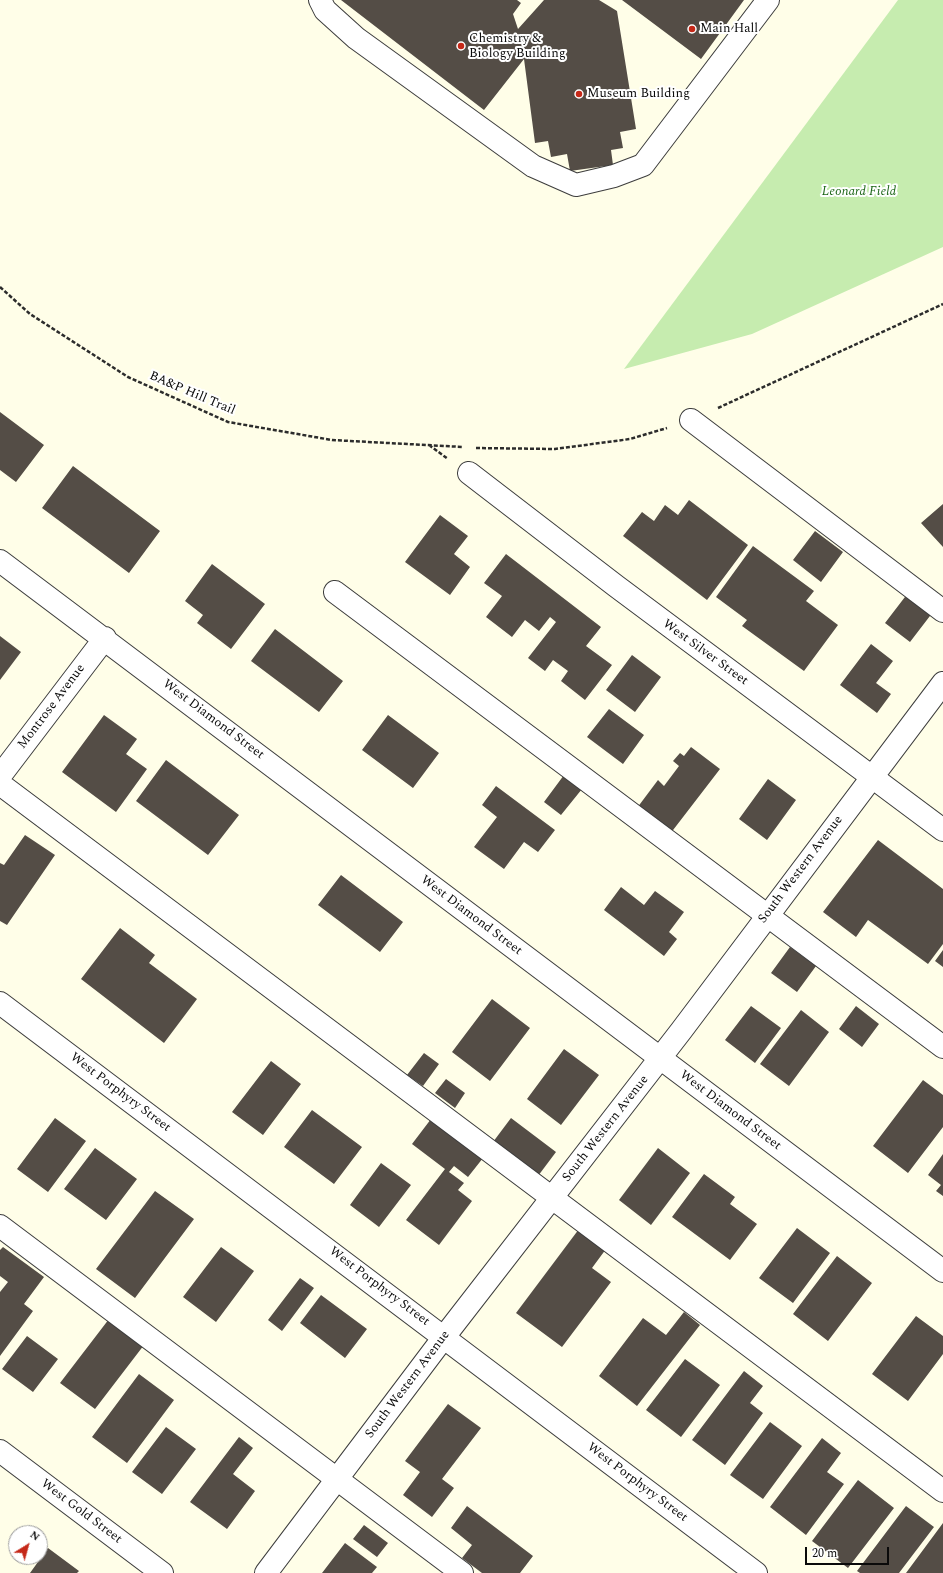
<!DOCTYPE html>
<html>
<head>
<meta charset="utf-8">
<style>
	body { margin:0 }
	#map { position:relative; width:943px; height:1573px; overflow:hidden; background:#fffee8; font-family:Spectral,serif }
	canvas { display:block }
	.north { position:absolute; left:8px; top:1525px; width:40px; height:40px; box-sizing:border-box; background:#fff; border:1px solid #9d9d9d; border-radius:50%; rotate:37deg; font-size:11px; font-weight:700; line-height:16px; text-align:center; color:#0a0a0a }
	.north::after { content:''; display:block; margin:auto; width:14px; height:18px; background:#c52818; clip-path:polygon(50% 0,100% 100%,50% 72%,0 100%) }
	.scale { position:absolute; left:805px; top:1547px; width:84px; height:18px; box-sizing:border-box; border:2px solid #0a0a0a; border-top:0; padding-left:5px; font-size:12px; line-height:14px; white-space:nowrap; color:#0a0a0a; -webkit-text-stroke:3px #fff; paint-order:stroke }
</style>
</head>
<body>
<div id="map">
<canvas width="943" height="1573"></canvas>
<div class="north">N</div>
<div class="scale">20 m</div>
</div>
<script>
const context = document.querySelector('canvas').getContext('2d');
context.lineJoin = 'round';
function fill(path, color) {
  context.fillStyle = color;
  context.fill(path, 'evenodd');
}
function strokePath(path, color, width, dash) {
  context.strokeStyle = color;
  context.lineWidth = width;
  context.lineCap = dash ? 'butt' : 'round';
  context.setLineDash(dash || []);
  context.stroke(path);
}
function drawText(font, color, halo, rows, align = 'center') {
  context.font = font + ' Spectral,serif';
  context.lineWidth = 4;
  context.setLineDash([]);
  context.textBaseline = 'middle';
  context.strokeStyle = halo;
  context.fillStyle = color;
  for (const [text, x, y, turn = 0] of rows) {
    context.save();
    context.translate(x, y);
    context.rotate((+turn || 0) * Math.PI / 180);
    context.textAlign = isNaN(turn) ? turn : align;
    if (halo) context.strokeText(text, 0, 0);
    context.fillText(text, 0, 0);
    context.restore();
  }
}
fill(new Path2D(`
	M898 0H943V247L752 334 624 369Z`), '#c6ecaf');
fill(new Path2D(`
	M341 0H517L521 3 513 14 518 29 544 0H599L617 11 636 129 620 132 623 148 611 150 613 165 570 171 567 154 551 157 548 141 535 143 524 59 484 110Z
	M622 0H744L701 59Z
	M0 412 44 445 16 482 0 470Z
	M73 466 160 531 129 573 42 508Z
	M689 500 748 545 707 600 623 536 642 512 654 521 665 505 678 515Z
	M943 504V547L921 523Z
	M440 515 468 536 454 554 470 567 450 595 405 562Z
	M815 531 843 552 821 582 793 560Z
	M753 546 814 591 806 601 838 625 804 671 742 626 747 620 716 597Z
	M506 554 601 627 586 646 612 665 585 700 561 681 568 671 553 660 545 671 528 658 556 622 550 617 539 631 525 620 512 637 486 617 502 596 484 583Z
	M212 564 265 604 231 649 197 623 203 615 185 601Z
	M908 593 933 612 910 642 885 623Z
	M275 629 343 681 319 712 251 661Z
	M0 636 21 652 0 680Z
	M871 644 893 661 876 683 891 694 877 713 840 685Z
	M632 655 661 677 635 712 606 690Z
	M609 709 644 735 623 764 587 737Z
	M104 715 137 739 126 754 147 769 116 812 62 772Z
	M388 715 439 753 413 788 362 750Z
	M691 747 720 769 670 834 637 808 658 780 664 786 679 766 673 761 680 753 684 756Z
	M166 760 239 815 208 855 136 801Z
	M564 775 582 789 561 815 544 802Z
	M768 779 796 800 767 840 739 819Z
	M496 786 555 830 538 852 524 842 504 869 474 847 497 817 482 805Z
	M25 835 55 855 7 925 0 921V863L4 865Z
	M878 840 943 889V944L928 964 868 920 856 937 823 912Z
	M341 875 403 922 380 952 318 905Z
	M621 887 644 905 655 891 684 912 669 932 677 939 664 956 604 910Z
	M120 928 155 955 149 963 197 999 164 1043 81 979Z
	M790 947 816 966 797 992 771 973Z
	M943 950V967L935 961Z
	M492 999 530 1028 490 1081 452 1052Z
	M751 1006 781 1028 755 1063 725 1040Z
	M856 1006 879 1024 862 1047 839 1029Z
	M801 1010 829 1032 789 1086 760 1064Z
	M564 1049 599 1075 561 1125 527 1099Z
	M424 1053 439 1064 423 1086 407 1075Z
	M271 1061 301 1084 263 1135 232 1112Z
	M446 1079 465 1093 455 1108 435 1093Z
	M923 1080 943 1095V1127L908 1173 873 1146Z
	M312 1110 362 1147 334 1184 284 1147Z
	M55 1118 86 1141 48 1192 17 1169Z
	M511 1118 556 1152 538 1176 493 1142Z
	M431 1119 483 1158 468 1177 454 1166 449 1172 464 1183 458 1190 472 1201 439 1245 406 1220 445 1169 412 1144Z
	M95 1148 137 1179 106 1220 64 1189Z
	M658 1148 690 1173 651 1225 619 1200Z
	M943 1154V1196L936 1191 941 1185 928 1175Z
	M381 1163 411 1185 379 1227 350 1205Z
	M704 1174 735 1197 730 1204 757 1224 730 1260 672 1217Z
	M155 1191 194 1219 135 1298 96 1269Z
	M797 1228 830 1253 793 1303 759 1278Z
	M579 1229 606 1249 592 1268 611 1282 562 1347 516 1313Z
	M3 1247 44 1277 24 1304 33 1311 0 1356V1292L8 1282 0 1276V1250Z
	M221 1247 254 1271 216 1322 183 1297Z
	M837 1256 872 1283 828 1341 793 1314Z
	M300 1278 314 1288 282 1331 268 1320Z
	M321 1295 367 1329 345 1358 300 1323Z
	M684 1312 700 1325 637 1406 599 1376 643 1318 666 1335Z
	M916 1316 943 1336V1354L908 1401 872 1374Z
	M109 1319 144 1345 95 1409 60 1383Z
	M27 1336 58 1359 33 1392 2 1369Z
	M685 1359 720 1385 681 1437 646 1410Z
	M744 1371 763 1386 750 1403 763 1413 725 1465 692 1440Z
	M139 1374 174 1400 127 1463 92 1437Z
	M448 1404 481 1428 442 1479 454 1488 432 1517 403 1495 420 1472 405 1461Z
	M770 1422 802 1446 763 1499 730 1475Z
	M166 1427 196 1449 162 1494 132 1472Z
	M239 1437 253 1448 233 1474 255 1491 227 1529 190 1502Z
	M822 1438 841 1453 827 1472 844 1484 806 1535 770 1507Z
	M858 1480 894 1508 848 1568 812 1541Z
	M467 1506 533 1556 520 1573H482L462 1558 472 1545 451 1528Z
	M906 1506 934 1527 899 1573H860L857 1571Z
	M943 1523V1573H906Z
	M364 1525 388 1543 377 1557 353 1539Z
	M345 1543 377 1567 372 1573H322Z
	M48 1548 79 1571 77 1573H30Z`), '#544d46');
const minor = new Path2D(`
	M320 0 325 10 356 38 533 166 576 185 614 176 643 165 768 0
	M691 420 943 611
	M469 473 616 586 943 830
	M0 561 943 1271
	M335 592 943 1047
	M0 776 105 638
	M0 784 943 1491
	M0 1003 756 1573
	M0 1226 462 1573
	M0 1451 162 1573
	M266 1573 444 1337 681 1031 943 683`);
strokePath(minor, '#3d3d3d', 24);
strokePath(new Path2D(`
	M0 287 30 314 128 377 228 422 332 440 463 447
	M718 408 943 304
	M429 445 448 459
	M476 448 555 449 630 439 667 428`), '#2c2c2c', 2.5, [4, 2]);
strokePath(minor, '#fff', 22);
for (const [x, y, r, color] of [
	[692,29,4,"#c52818"],
	[461,46,4,"#c52818"],
	[579,94,4,"#c52818"]
]) {
  const dot = new Path2D();
  dot.arc(x, y, r, 0, 2 * Math.PI);
  context.fillStyle = color;
  context.fill(dot);
  strokePath(dot, '#fff', 1.5);
}
drawText('13px', '#0a0a0a', '#fff', [
	["Main Hall",700,29],
	["Chemistry &",469,39],
	["Biology Building",469,54],
	["Museum Building",587,94]
], 'left');
drawText('italic 13px', '#1c6617', '#fff', [
	["Leonard Field",859,192]
]);
drawText('13px', '#0a0a0a', '#fff', [
	["BA&P Hill Trail",192,394,23],
	["West Silver Street",705,653,36],
	["Montrose Avenue",52,707,-53],
	["West Diamond Street",213,720,37],
	["South Western Avenue",801,870,-53],
	["West Diamond Street",471,916,37],
	["West Porphyry Street",120,1093,37],
	["West Diamond Street",730,1111,37],
	["South Western Avenue",606,1129,-52],
	["West Porphyry Street",379,1287,37],
	["South Western Avenue",408,1385,-53],
	["West Porphyry Street",637,1483,37],
	["West Gold Street",81,1512,37]
]);
</script>
</body>
</html>
